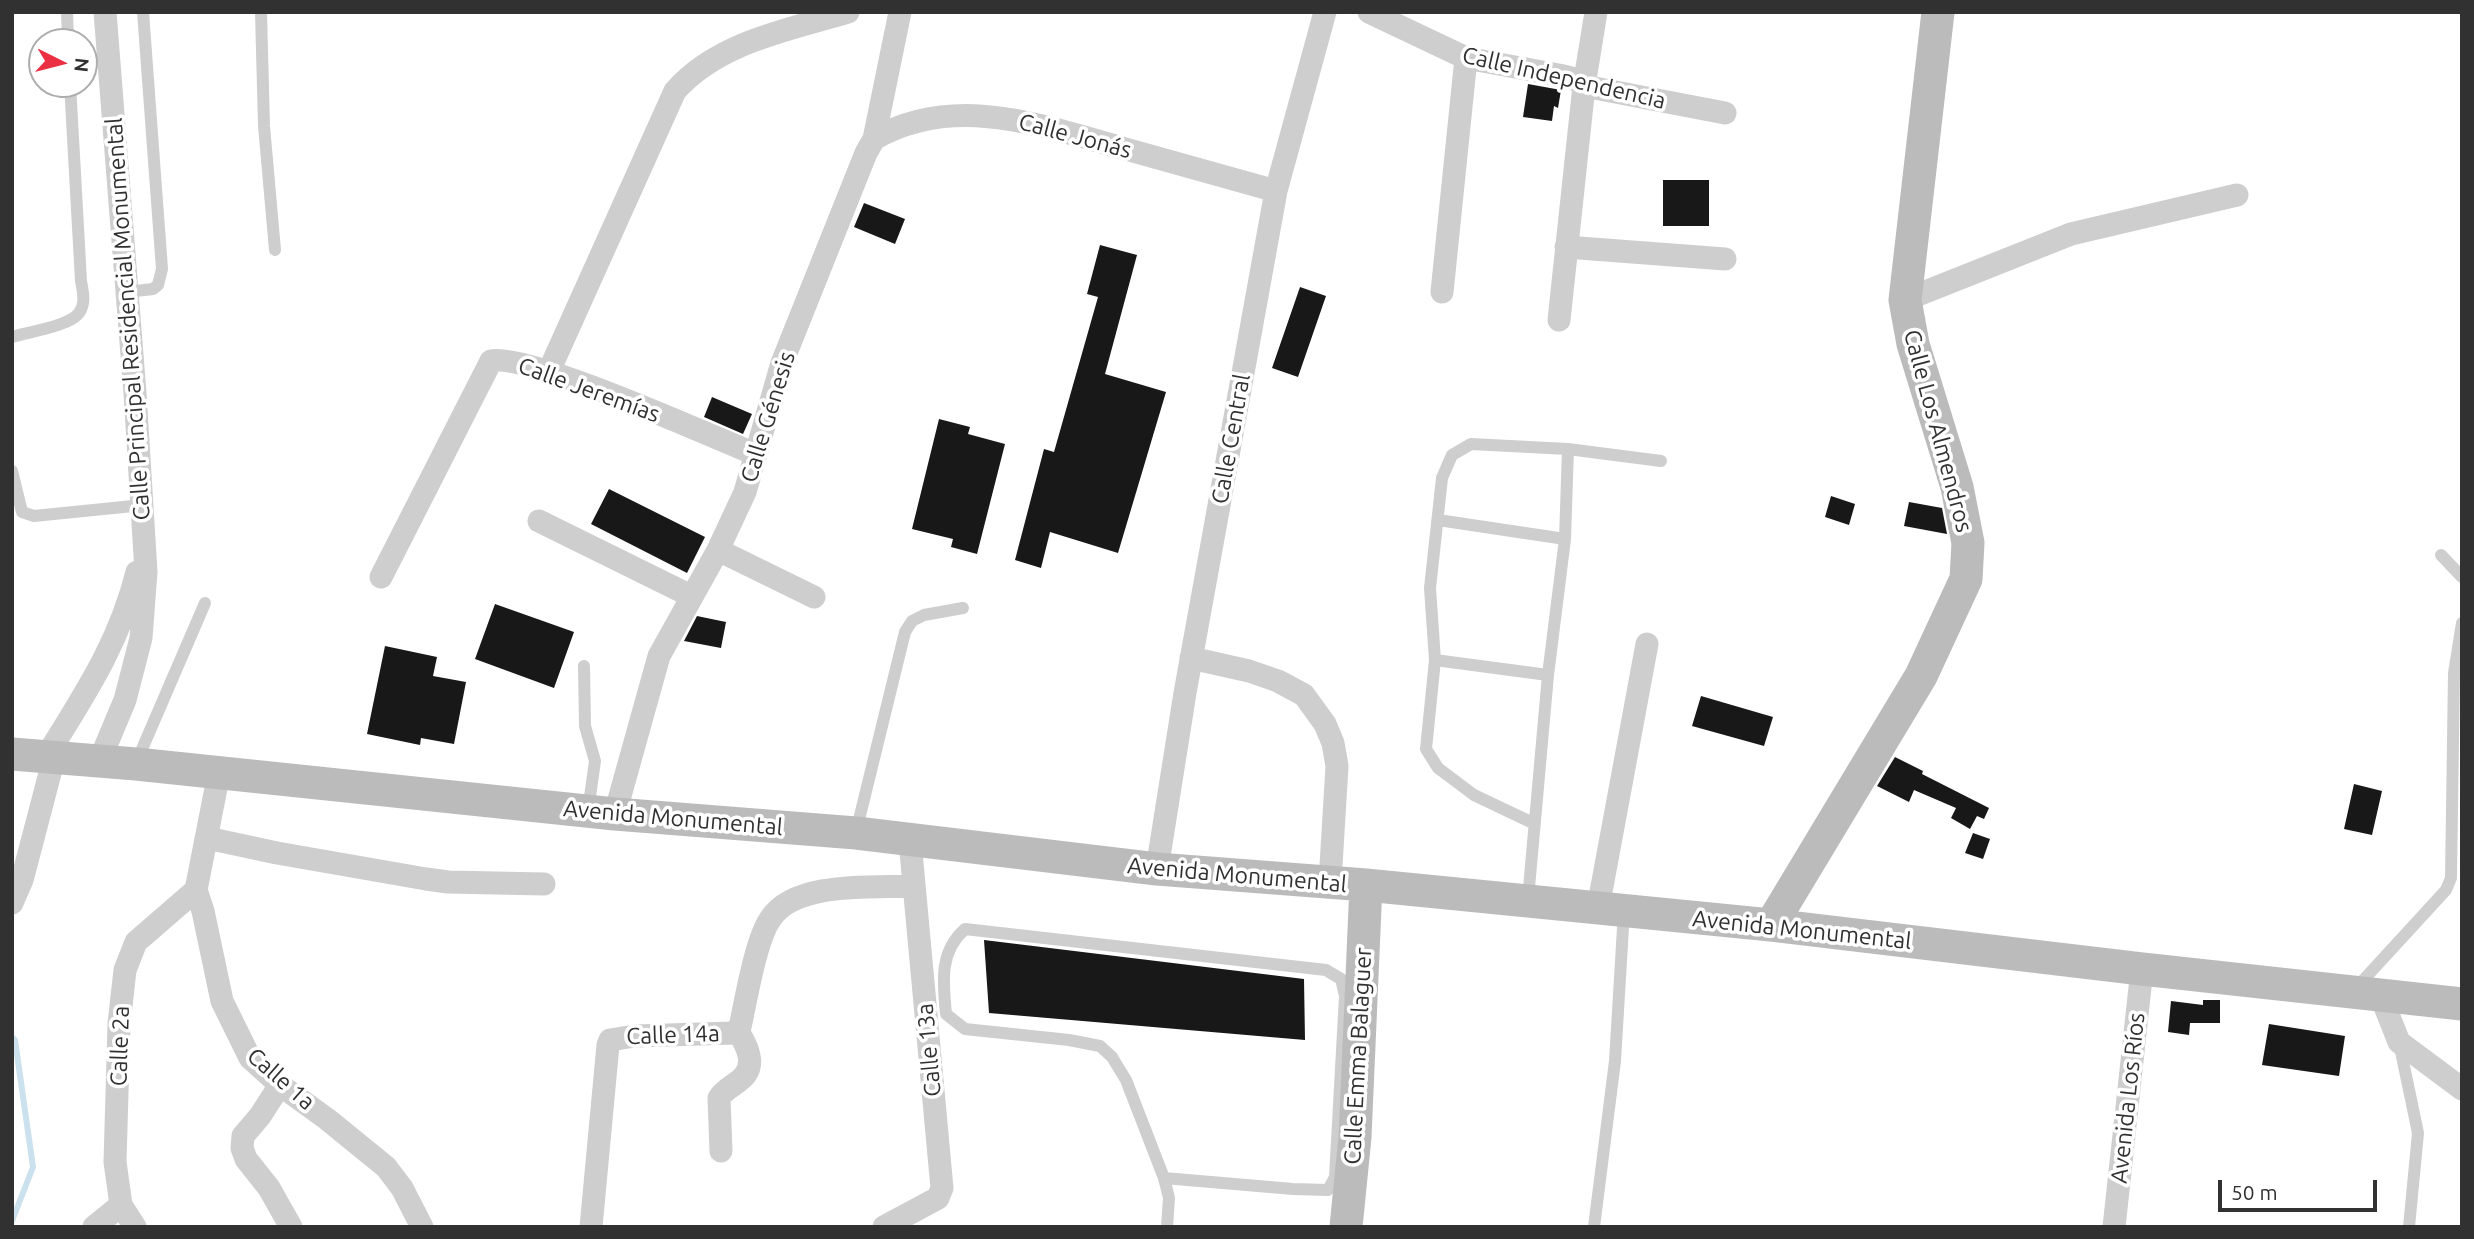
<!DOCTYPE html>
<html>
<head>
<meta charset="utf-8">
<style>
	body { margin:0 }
	#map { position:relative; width:2474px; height:1239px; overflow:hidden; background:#fff; font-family:Ubuntu,sans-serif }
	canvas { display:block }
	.frame { position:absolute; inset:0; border:14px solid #313131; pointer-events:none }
	.north { position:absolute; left:28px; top:28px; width:70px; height:70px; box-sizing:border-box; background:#fff; border:2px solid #adadad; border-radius:50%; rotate:96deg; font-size:19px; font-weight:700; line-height:28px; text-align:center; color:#313131 }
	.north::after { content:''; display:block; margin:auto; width:24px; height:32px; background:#ec3043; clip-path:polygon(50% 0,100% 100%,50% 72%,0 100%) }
	.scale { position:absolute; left:2218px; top:1180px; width:159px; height:32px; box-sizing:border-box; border:4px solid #313131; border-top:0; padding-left:9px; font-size:21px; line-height:24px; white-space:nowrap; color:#313131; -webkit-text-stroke:5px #fff; paint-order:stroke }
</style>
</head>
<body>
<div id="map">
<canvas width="2474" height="1239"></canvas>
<div class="frame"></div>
<div class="north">N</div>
<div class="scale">50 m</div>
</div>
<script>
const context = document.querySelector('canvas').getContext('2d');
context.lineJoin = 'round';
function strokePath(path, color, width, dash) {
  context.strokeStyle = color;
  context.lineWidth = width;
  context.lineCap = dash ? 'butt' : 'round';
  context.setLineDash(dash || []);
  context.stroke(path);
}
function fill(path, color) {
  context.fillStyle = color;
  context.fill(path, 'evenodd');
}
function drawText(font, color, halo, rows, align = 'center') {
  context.font = font + ' Ubuntu,sans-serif';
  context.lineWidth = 7;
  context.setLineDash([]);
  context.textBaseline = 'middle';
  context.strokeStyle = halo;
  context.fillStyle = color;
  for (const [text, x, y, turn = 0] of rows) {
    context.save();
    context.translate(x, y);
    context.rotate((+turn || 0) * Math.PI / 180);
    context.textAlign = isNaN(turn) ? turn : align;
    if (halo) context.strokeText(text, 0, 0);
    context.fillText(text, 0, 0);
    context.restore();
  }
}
strokePath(new Path2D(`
	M12 1037 15 1040 33 1167 12 1221`), '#cbe2ee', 6);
fill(new Path2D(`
	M1528 84 1561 90 1558 108 1554 106 1552 121 1523 117Z
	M1663 180H1709V226H1663Z
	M864 203 905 219 895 244 854 227Z
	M1100 245 1137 255 1105 374 1166 392 1118 553 1050 532 1041 568 1015 560 1044 449 1054 452 1098 297 1087 294Z
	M1300 287 1326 296 1298 377 1272 368Z
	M712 397 752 414 743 434 704 417Z
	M939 419 970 427 968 434 1005 444 977 554 951 547 953 539 912 529Z
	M609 489 705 537 687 573 591 524Z
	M1831 496 1855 504 1849 525 1825 517Z
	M1909 502 1942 508 1947 534 1904 526Z
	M495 604 574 632 554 688 475 659Z
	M697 616 726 622 721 648 684 641Z
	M385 646 437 657 433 676 466 682 454 744 421 738 420 745 367 734Z
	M1701 696 1773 717 1764 746 1692 726Z
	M1895 757 1923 771 1922 774 1989 808 1984 819 1977 816 1970 829 1951 818 1956 808 1914 790 1909 802 1877 786Z
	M2354 784 2382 791 2372 835 2344 829Z
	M1973 833 1990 839 1983 859 1965 853Z
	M984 940 1304 979 1305 1040 989 1013Z
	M2203 1000H2220V1023H2190L2189 1035 2168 1032 2171 1001 2203 1005Z
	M2269 1024 2345 1036 2339 1076 2262 1065Z`), '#181818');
strokePath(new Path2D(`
	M67 12 68 42
	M261 12 264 126 275 250
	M127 292 153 289 158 285 162 269 143 12
	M12 337C28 332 70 326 79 313 86 303 83 292 81 281L70 84
	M12 471 22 512 34 516 143 505
	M1438 520 1565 539
	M2441 555 2462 577
	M1435 660 1548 675
	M584 666 585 726 595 761 588 811
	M136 763 205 603
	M1535 824 1474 795 1438 768 1426 749 1435 660 1430 588 1442 478 1452 455 1471 444 1568 449
	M856 832 905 632 912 621 924 615 963 608
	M1528 899 1548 675 1565 539 1568 449 1661 461
	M2356 988 2446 890 2451 878 2454 673 2462 623
	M2399 1042 2418 1133 2409 1227
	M1164 1178 1293 1189 1328 1190 1335 1177 1345 996 1341 979 1326 970 965 929C939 952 943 982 946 1014L965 1029 1069 1040 1100 1046 1112 1057 1126 1080 1164 1178 1169 1198 1167 1227
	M1594 1227 1615 1061 1624 911`), '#cecece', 12);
strokePath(new Path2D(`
	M1369 12 1466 58 1564 76 1575 79 1584 86 1725 113
	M874 139C954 93 1040 125 1122 148 1173 162 1225 177 1276 191
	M1566 247 1725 259
	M1442 292 1466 58
	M1905 300 2071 234 2237 195
	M1559 320 1584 86 1596 12
	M549 371 675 91C718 42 788 30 848 12
	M539 521 691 596
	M718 550 814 597
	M381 577 491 361C523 351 713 437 755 454
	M1191 658 1249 671 1278 681 1304 695 1325 724 1333 743 1337 766 1330 882
	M46 757C84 695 119 644 137 572
	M99 762 125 700 141 638 146 572 135 393 105 12
	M219 773 196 890 203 911 222 1001 250 1058 280 1085 327 1119 386 1167 402 1188 422 1227
	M615 814 659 656 718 550 745 492 782 363 866 153 874 139 900 12
	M207 838 277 853 426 879 448 882 544 884
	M1157 869 1185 693 1276 191 1325 12
	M12 903 22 880 54 758
	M1598 908 1647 644
	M2380 994 2399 1042 2462 1089
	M280 1085 260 1116 243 1136 242 1148 246 1159 269 1188 291 1227
	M721 1151 719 1098C724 1090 733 1086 740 1080 758 1066 747 1045 737 1030
	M94 1227 121 1205
	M135 1227 121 1205 115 1162 119 1024 125 970 136 942 196 890
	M591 1227 608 1045 610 1040 635 1036 733 1033 740 1027C746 1000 756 938 771 918 796 881 873 888 914 886
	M884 1227 938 1198 942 1188 910 841
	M2114 1227 2142 969`), '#cecece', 23);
strokePath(new Path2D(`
	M12 754 136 764 615 814 856 833 1157 869 1366 885 1771 925 2142 969 2462 1004
	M1771 925 1921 676 1966 579 1968 543 1957 487 1913 344 1905 300 1938 12
	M1346 1227 1355 1137 1366 885`), '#bbb', 33);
drawText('23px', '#313131', '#fff', [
	["Calle Independencia",1564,78,13],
	["Calle Jonás",1075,136,15],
	["Calle Principal Residencial Monumental",128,319,-94],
	["Calle Jeremías",589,390,20],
	["Calle Génesis",768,417,-73],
	["Calle Los Almendros",1938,431,75],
	["Calle Central",1231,439,-80],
	["Avenida Monumental",673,818,5],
	["Avenida Monumental",1237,875,5],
	["Avenida Monumental",1802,930,6],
	["Calle 14a",673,1035,-2],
	["Calle 2a",120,1046,-88],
	["Calle 13a",929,1050,-95],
	["Calle Emma Balaguer",1358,1056,-87],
	["Calle 1a",281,1079,41],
	["Avenida Los Ríos",2128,1098,-84]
]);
</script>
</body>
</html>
